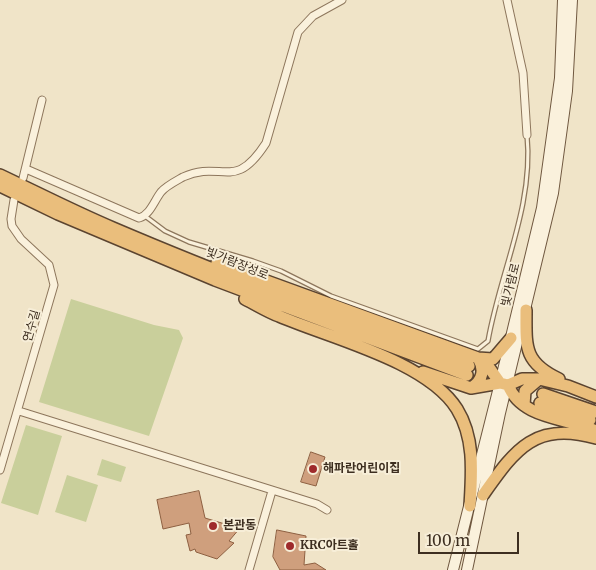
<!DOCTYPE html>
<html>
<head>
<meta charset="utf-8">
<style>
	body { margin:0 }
	#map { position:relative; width:596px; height:570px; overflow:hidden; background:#f0e4c8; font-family:Merriweather,serif }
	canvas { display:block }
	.scale { position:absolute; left:418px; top:532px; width:101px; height:22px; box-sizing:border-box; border:2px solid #3d2e20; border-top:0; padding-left:6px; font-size:15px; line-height:18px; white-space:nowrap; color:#3d2e20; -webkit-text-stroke:4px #f7eed8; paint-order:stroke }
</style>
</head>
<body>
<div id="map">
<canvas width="596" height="570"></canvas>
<div class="scale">100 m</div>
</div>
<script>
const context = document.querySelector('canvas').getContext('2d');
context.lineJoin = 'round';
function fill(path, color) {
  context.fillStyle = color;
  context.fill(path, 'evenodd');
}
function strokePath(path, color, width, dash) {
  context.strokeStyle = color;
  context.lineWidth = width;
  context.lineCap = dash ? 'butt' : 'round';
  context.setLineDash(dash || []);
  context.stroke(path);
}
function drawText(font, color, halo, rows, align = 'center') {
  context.font = font + ' Merriweather,"Noto Sans KR",serif';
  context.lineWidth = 4;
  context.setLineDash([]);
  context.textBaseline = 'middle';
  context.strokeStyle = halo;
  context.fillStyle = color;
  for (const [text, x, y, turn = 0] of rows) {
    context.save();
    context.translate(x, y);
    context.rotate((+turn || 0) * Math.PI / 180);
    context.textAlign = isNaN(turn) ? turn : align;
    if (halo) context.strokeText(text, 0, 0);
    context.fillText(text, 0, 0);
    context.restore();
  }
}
fill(new Path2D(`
	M71 299 154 325 179 330 183 338 149 436 39 402Z
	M26 425 62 436 38 515 1 503Z
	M102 459 126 467 121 482 97 475Z
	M67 475 98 485 86 522 55 512Z`), '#c9cf9b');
const building = new Path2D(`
	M311 452 325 457 316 486 301 482Z
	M199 491 205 518 225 524 229 519 240 528 229 541 234 543 217 559 196 552 195 549 190 551 186 535 191 534 189 523 163 529 157 500Z
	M277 530 306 536 304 565 315 563 326 570H280L273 557Z`);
fill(building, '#cf9f7d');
strokePath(building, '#8d5f41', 1);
const service = new Path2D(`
	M145 216 165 231 189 242 253 261 281 271 331 296 478 349 488 341C500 272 534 206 527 135`);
const minor = new Path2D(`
	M507 0 523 73 527 135
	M26 169 139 218C150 215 154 201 161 192 166 186 176 181 183 177 222 159 234 193 266 143L298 32 313 16 342 0
	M23 178 42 100
	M19 411 317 504 327 510
	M0 470 54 285 49 265 21 239 12 226 11 219 14 200
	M249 570 272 491`);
const secondary = new Path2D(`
	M453 570 500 383 542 208 560 78 563 0
	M467 570 500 413 553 193 567 91 572 0`);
const trunk = new Path2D(`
	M0 175C38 193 75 212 113 228 230 278 350 322 469 366
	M0 186 58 214 215 280 467 375
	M217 263 478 358 493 359 511 338
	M245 299C257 305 268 312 279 316 330 338 427 361 457 409 475 438 472 473 470 506
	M526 310C526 346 523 362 559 379
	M479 359 488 366 500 383
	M423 372 471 388 500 383 508 385 522 379H539L568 386 596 397
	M508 385C522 420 567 417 596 431
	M471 388C483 381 485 369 478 358
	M543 394 596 412
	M540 403 590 420
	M524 405 525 391 539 379
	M483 495C515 450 534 421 596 438`);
strokePath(service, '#8d765c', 5.5);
strokePath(minor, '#8d765c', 9);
strokePath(secondary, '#6f573f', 12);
strokePath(trunk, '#5b4430', 14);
strokePath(service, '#faf1dc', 3);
strokePath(minor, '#faf1dc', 7);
strokePath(secondary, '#faf1dc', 10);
strokePath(trunk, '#eabe7c', 11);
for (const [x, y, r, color] of [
	[313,469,5,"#9e2a2b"],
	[213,526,5,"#9e2a2b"],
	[290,546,5,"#9e2a2b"]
]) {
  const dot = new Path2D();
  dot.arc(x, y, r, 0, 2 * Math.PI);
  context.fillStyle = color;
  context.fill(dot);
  strokePath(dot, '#f7eed8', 2);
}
drawText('12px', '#3d2e20', '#f7eed8', [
	["빛가람장성로",237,264,22],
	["빛가람로",511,285,-76],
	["연수길",32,326,-74]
]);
drawText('bold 12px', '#3d2e20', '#f7eed8', [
	["해파란어린이집",323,469],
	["본관동",223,526],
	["KRC아트홀",300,546]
], 'left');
</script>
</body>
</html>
